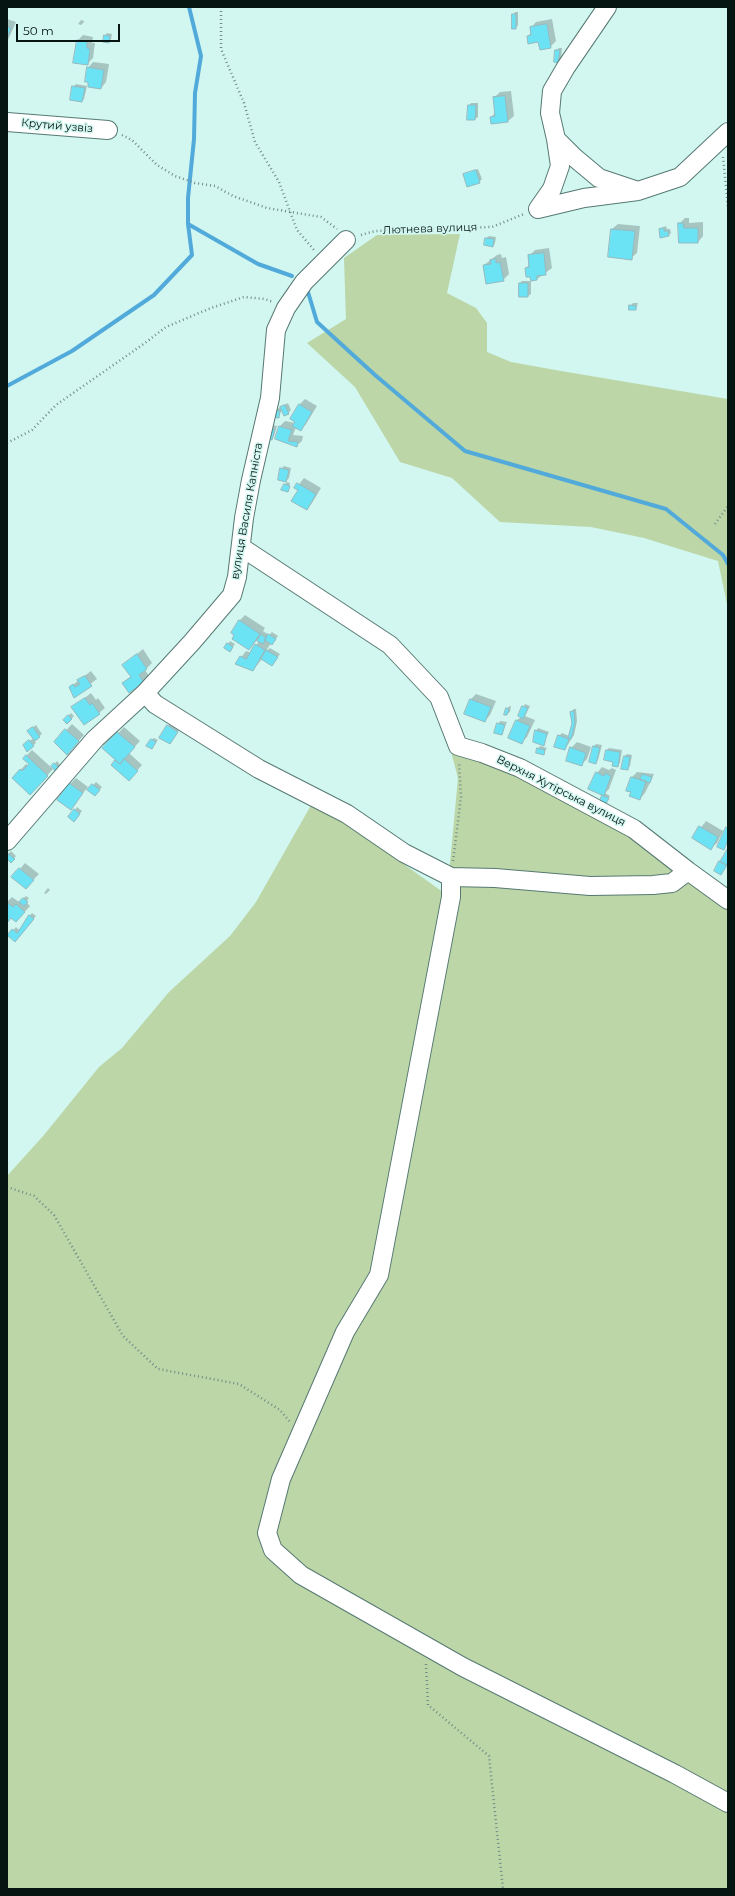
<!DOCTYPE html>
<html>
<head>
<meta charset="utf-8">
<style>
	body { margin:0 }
	#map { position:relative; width:735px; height:1896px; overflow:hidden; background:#d1f7f0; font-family:Montserrat,sans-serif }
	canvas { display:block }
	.frame { position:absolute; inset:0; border:8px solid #061412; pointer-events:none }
	.scale { position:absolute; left:16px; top:24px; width:104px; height:18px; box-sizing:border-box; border:2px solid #061412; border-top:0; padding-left:5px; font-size:12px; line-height:14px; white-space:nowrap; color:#061412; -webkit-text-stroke:3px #d1f7f0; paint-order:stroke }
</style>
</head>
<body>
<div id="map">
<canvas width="735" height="1896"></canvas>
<div class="frame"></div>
<div class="scale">50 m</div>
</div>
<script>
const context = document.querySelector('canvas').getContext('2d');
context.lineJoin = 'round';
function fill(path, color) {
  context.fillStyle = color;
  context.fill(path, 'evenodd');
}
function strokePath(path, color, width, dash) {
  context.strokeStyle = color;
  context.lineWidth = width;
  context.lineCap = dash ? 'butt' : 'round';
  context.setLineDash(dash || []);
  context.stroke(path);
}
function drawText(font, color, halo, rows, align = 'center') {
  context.font = font + ' Montserrat,sans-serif';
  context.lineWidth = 3;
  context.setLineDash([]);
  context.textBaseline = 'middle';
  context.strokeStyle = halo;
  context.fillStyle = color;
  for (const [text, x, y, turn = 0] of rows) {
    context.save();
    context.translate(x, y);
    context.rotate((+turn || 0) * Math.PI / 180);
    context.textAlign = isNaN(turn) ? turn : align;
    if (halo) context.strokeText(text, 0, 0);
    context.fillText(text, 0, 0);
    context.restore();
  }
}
fill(new Path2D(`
	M460 234 447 293 476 308 487 323V352L511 362 561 371 728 399V609L718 561 644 538 591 527 500 522 452 478 400 462 355 387 307 343 346 319 344 258 377 235Z
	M443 721 462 742 523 766 728 894V1889H7V1176L44 1135 99 1067 122 1048 169 992 230 936 256 902 314 800 447 895 458 778Z`), '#bcd6a7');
fill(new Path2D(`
	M515 12H518V25L516 28 513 15Z
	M7 19 16 22 7 42Z
	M552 19 556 41 550 47 528 36 531 33V28L536 22Z
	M81 20 84 21V22L81 25 78 24Z
	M107 33 112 34 111 39 109 42 105 36Z
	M83 35 93 37 92 43H95L93 58 87 64 77 41Z
	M559 48H562L561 59 558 62 556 50Z
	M93 62 109 64 106 82 101 88 90 81 88 68Z
	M76 84 87 86 84 99 82 101 73 87Z
	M511 91 514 116 508 121 491 117 496 112 494 98 500 92Z
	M471 103H478V117L475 119 469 106Z
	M478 169 482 179 479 182 464 175Z
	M685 218H689V223L703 222V236L698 242 679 224Z
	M618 224 640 226 637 253 631 258 612 229Z
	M666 226 667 229H670L671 233 669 235 660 229Z
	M489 236 496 237 495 243 493 246 486 238Z
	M549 248 552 268 537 279 526 268 530 264 529 256 535 250Z
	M501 254 502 258 506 257 509 274 503 280 484 265 497 255Z
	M522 281H531V294L528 296 520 283Z
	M633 303H638L636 309 630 306Z
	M305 399 317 406 306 424 300 430 296 427 293 435 303 436 302 441 296 446 276 439 280 426 285 421 295 423 299 405Z
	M288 403 291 410 288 413 282 410 278 417 275 410Z
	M273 425 277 426 274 436 272 439 271 428Z
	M284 466 291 468 289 478 286 481 281 469Z
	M304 478 321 488 312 503 307 509 299 490 296 488Z
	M287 482 290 483 288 491 284 485Z
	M245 615 265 628 263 631 269 635 272 632 278 636 272 644 271 643 266 651 270 648 280 654 272 665 262 659 253 670 236 664 246 651 251 653 259 641 257 640 249 649 239 621Z
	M230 641 235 644 232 648H225Z
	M143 649 152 663 145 670 149 676 143 682 123 683 131 676 124 665Z
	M91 671 97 679 74 696 70 687Z
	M91 693 96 700 98 698 105 708 99 713 73 707Z
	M476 694 496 701 490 715 485 721 471 699Z
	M525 704 530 706 525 716 535 720 527 737 521 743 517 720 521 717 523 707Z
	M510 706H511L510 712 507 714V708Z
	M574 709H576L577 721 574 735 565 749 559 736 562 733 569 736 573 723 571 712Z
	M71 713 74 716 67 723 64 720Z
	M500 721 507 722 501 734 495 732Z
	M170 723 180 729 170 743 168 726Z
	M72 724 84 735 73 747 55 742Z
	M36 725 42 734 34 740 36 743 28 750 26 743 34 738 31 729Z
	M124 727 140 741 129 753 142 765 134 774 112 765 116 760 104 748Z
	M538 728 549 732 543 744 536 731Z
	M154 738 158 740 152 748 151 740Z
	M577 742 591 747 587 759 581 765 571 748Z
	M596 744 602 745 598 760 596 763 594 746Z
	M540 746 547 748 543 754 538 749Z
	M609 748 622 750 620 763 618 766 607 750Z
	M32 750 53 769 30 794 13 778 26 764 28 766 30 764 24 758Z
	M627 754 632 755 630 766 627 769 625 756Z
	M57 761 62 767 58 772 53 766Z
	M602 767 609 770 612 768 616 770 609 789 605 793 610 796 606 802 597 773Z
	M637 772 654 774 645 793 640 799 632 792V777Z
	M76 778 88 787 70 809V784Z
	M96 782 102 787 98 792 89 790Z
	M77 807 82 811 76 819 75 810Z
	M706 821 723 831 717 843 711 848 693 838Z
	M11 851 16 856 11 862 7 858V855Z
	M25 863 39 874 31 882 13 877Z
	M48 888 50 890 46 894 44 893Z
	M26 896 29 898 26 902 30 906 22 915 12 917 7 922V899L8 901 12 897 19 902Z
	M32 913 36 916 17 938 9 935 16 927 20 931 26 924 24 922Z`), '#0003');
strokePath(new Path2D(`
	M188 224 258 264 292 276
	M308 292 317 322 375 375 465 451 666 509 723 555 728 564
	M7 386 72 351 154 295 192 255 188 224V198L194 139 195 93 201 56 189 7`), '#51aada', 4);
const building = new Path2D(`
	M512 14H516V29H512Z
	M547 24 551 48 540 50 538 42 528 44 527 36 531 35 530 27Z
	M7 27 11 28 7 38Z
	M104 35 110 36 109 43 103 42Z
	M77 40 87 42V48L90 49 88 65 73 63Z
	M555 50H560L558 63 554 62Z
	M87 67 104 70 101 89 88 87V82H85Z
	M72 86 85 88 82 102 70 100Z
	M505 96 508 122 491 124 490 117 495 116 493 97Z
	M468 105H476L475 120H467Z
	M476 170 480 183 467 187 463 174Z
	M678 223H683L684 228H698V243H679Z
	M664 228V231H668L669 236 660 238 659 229Z
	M611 229 635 231 632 260 608 257Z
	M485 238 494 239 493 247 484 245Z
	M544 253 546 275 537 276V280L531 281 530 277H526L525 268 529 267 528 255Z
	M496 259V263L500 262 504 281 486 284 483 265 491 264 490 260Z
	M519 283H528V297H519Z
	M629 305 636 306V310H629Z
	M299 404 312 412 301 431 292 426 295 422 290 419Z
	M285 405 289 414 284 416 280 407Z
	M274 410 280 411 279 418 272 417Z
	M279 426 292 430 288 441 298 442 297 447 275 439Z
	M270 428 275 429 272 440 267 439Z
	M280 468 289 470 286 482 278 480Z
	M297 483 316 494 307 510 291 501 298 490 294 488Z
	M284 484 290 486 288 492 281 490Z
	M239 620 260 634 249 650 232 639 234 635 231 633Z
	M261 634 266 638 263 644 257 641Z
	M268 634 276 639 272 645 265 640Z
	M227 643 233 647 230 652 224 648Z
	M255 644 265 650 253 671 235 664 240 656 246 659Z
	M266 650 278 657 272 666 261 659Z
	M137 654 147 669 139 675 144 682 129 693 122 683 131 677 122 665Z
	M85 676 92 686 74 698 69 687 73 684 75 687 80 684 77 680Z
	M85 698 90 705 92 703 100 714 84 725 71 707Z
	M470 699 491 707 485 722 464 714Z
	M522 706 528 708 523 719 518 716Z
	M506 708 509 709 507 715H504Z
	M574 711 575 724 571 739 568 738 572 723 570 712Z
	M68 715 72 719 67 724 63 720Z
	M516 720 530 726 522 744 508 738Z
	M497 723 505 725 502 735 494 733Z
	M167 725 178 732 170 744 159 738Z
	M33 727 40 737 35 741 27 731Z
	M65 729 79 741 67 755 54 742Z
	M535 730 547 734 544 746 533 742Z
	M117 732 135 747 120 764 102 748Z
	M558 735 569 739 565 750 554 747Z
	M151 739 156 742 152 749 146 746Z
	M29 740 34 746 27 752 23 745Z
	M593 746 600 748 596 764 589 762Z
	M570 747 586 753 582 766 566 761Z
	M537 748 545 750 544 755 536 753Z
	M606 750 620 752 618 767 612 766 613 762 604 760Z
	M26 755 48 776 30 795 12 778 20 769 22 771 29 764 23 759Z
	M624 756 630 757 628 770 621 769Z
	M124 759 138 771 129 781 111 765 115 760 120 764Z
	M54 763 61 770 57 773 51 766Z
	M596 772 604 776 605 773 611 776 604 796 588 789Z
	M642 774 652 777 650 783 640 780Z
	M631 777 646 781 640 800 629 796 631 792 626 791Z
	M69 783 83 793 71 810 57 800Z
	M92 784 100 790 95 796 87 790Z
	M602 795 609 798 606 804 600 801Z
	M74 809 80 814 74 822 68 817Z
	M699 826 718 837 711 850 692 838Z
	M726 827 728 828V840L724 850 717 847Z
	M728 848V866L720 862Z
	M7 853 15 859 11 863 7 859Z
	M719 861 727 865 721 875 714 871Z
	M19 868 34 880 26 889 11 877Z
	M23 898 28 902 24 906 19 902Z
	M7 902 13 907 16 904 25 912 16 922 11 918 7 923Z
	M29 915 34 919 15 942 7 935 12 929 17 933Z`);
fill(building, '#6be3f5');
strokePath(building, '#95b9bf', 1);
const minor = new Path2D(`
	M607 7 566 67 552 91 550 113 556 139 575 158 599 178 638 191
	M7 122 108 130
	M538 209 584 198 638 191 680 177 728 132
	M538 209 552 189 560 166 556 139
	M241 547 390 645 439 697 458 746 482 753 520 768 634 829 688 871 728 900
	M145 693 155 704 259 769 347 814 404 853 451 877V897L379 1275 345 1332 281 1479 267 1533 273 1550 301 1575 463 1667 675 1774 728 1803
	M7 841 95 739 145 693 192 642 232 595 237 577 244 518 251 480 270 398 276 330 286 308 304 282 346 240
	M451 877 495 878 590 886 653 885 672 883 688 871`);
strokePath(minor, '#577973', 20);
strokePath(new Path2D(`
	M221 7V49L244 103 255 142 279 182 297 230 314 250
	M122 135 132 140 157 165 175 176 195 183 215 186 233 196 267 208 321 217 337 229
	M723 157 728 207
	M361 235 375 231 492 227 524 214
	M7 443 32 430 56 405 145 343 166 327 211 308 244 297 265 299 273 302
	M715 524 728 506
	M453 861 461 797 459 762
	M7 1187 34 1196 54 1215 123 1336 158 1369 239 1384 280 1410 290 1422
	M426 1664 428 1705 489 1756 503 1889`), '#728c88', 2.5, [1, 3]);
strokePath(minor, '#fff', 18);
drawText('11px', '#061412', '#d1f7f0', [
	["Крутий узвіз",57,126,5],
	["Лютнева вулиця",430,229,-2],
	["вулиця Василя Капніста",247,511,-80],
	["Верхня Хутірська вулиця",561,791,27]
]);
</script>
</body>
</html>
